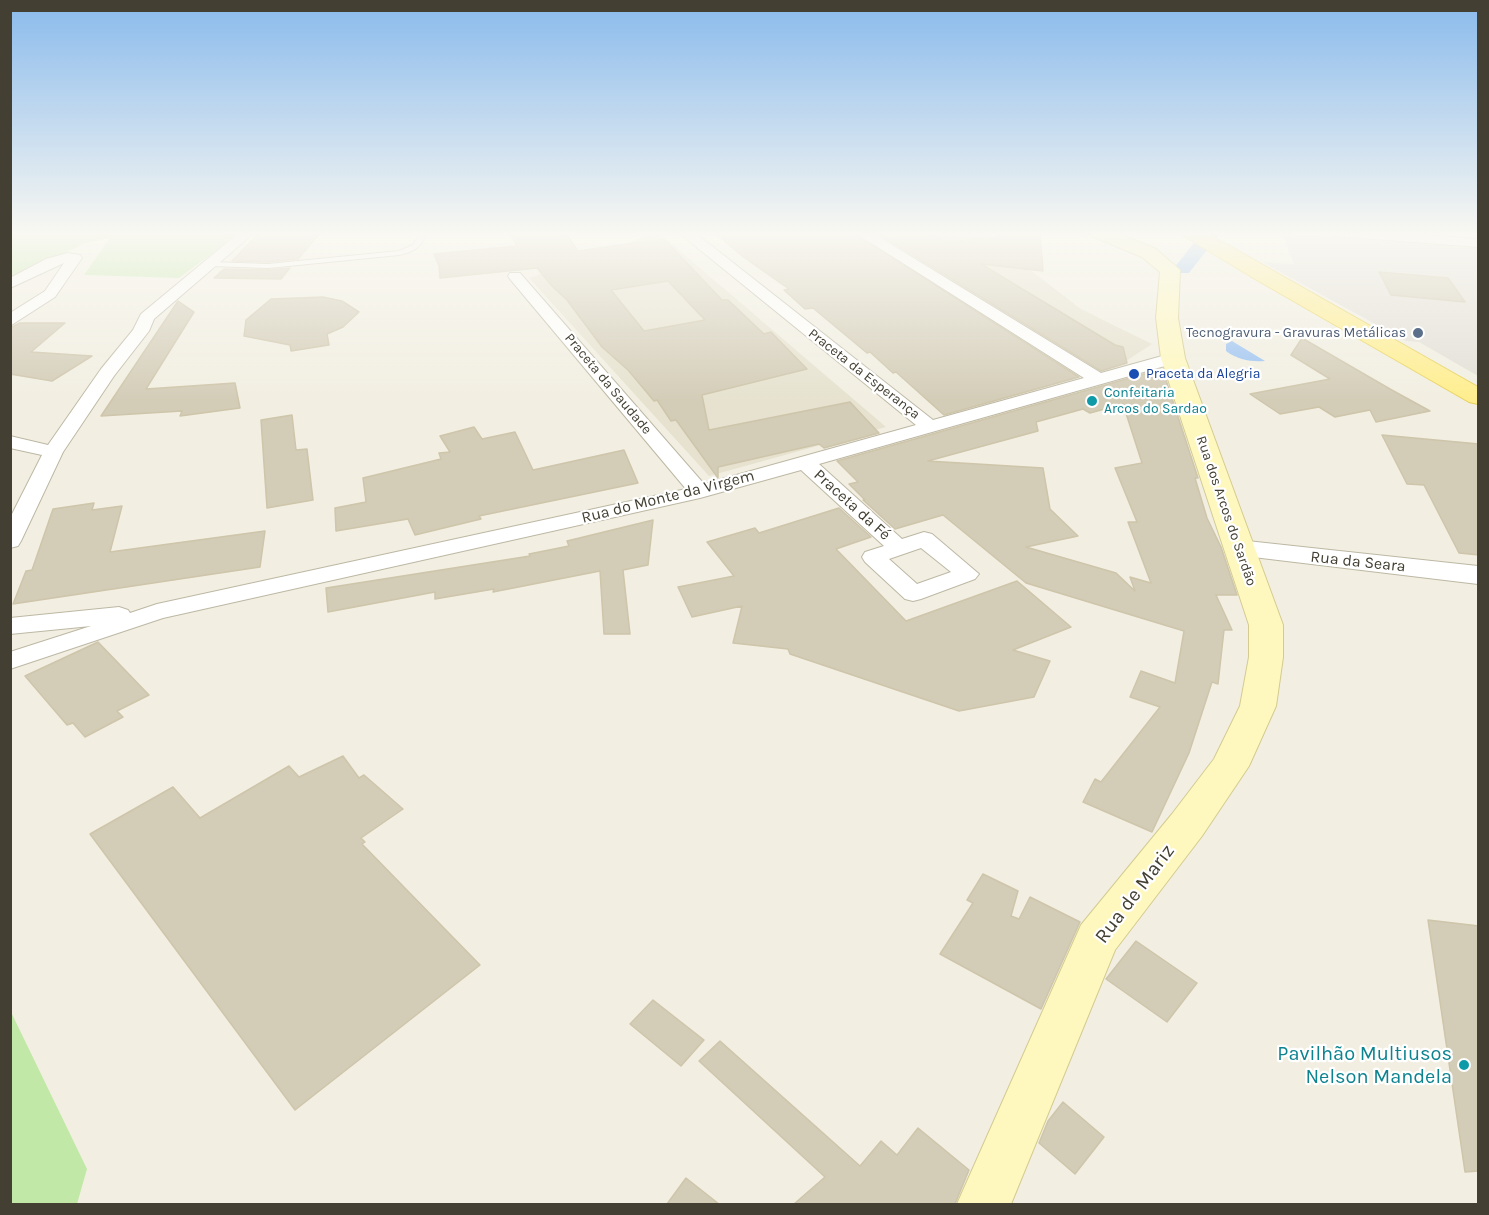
<!DOCTYPE html>
<html>
<head>
<meta charset="utf-8">
<style>
	body { margin:0 }
	#map { position:relative; width:1489px; height:1215px; overflow:hidden; background:#f2efe2; font-family:Karla,sans-serif }
	canvas { display:block }
	.frame { position:absolute; inset:0; border:12px solid #433f32; pointer-events:none }
</style>
</head>
<body>
<div id="map">
<canvas width="1489" height="1215"></canvas>
<div class="frame"></div>
</div>
<script>
const context = document.querySelector('canvas').getContext('2d');
context.lineJoin = 'round';
function fill(path, color) {
  context.fillStyle = color;
  context.fill(path, 'evenodd');
}
function strokePath(path, color, width, dash) {
  context.strokeStyle = color;
  context.lineWidth = width;
  context.lineCap = dash ? 'butt' : 'round';
  context.setLineDash(dash || []);
  context.stroke(path);
}
function drawText(font, color, halo, rows, align = 'center') {
  context.font = font + ' Karla,sans-serif';
  context.lineWidth = 4.5;
  context.setLineDash([]);
  context.textBaseline = 'middle';
  context.strokeStyle = halo;
  context.fillStyle = color;
  for (const [text, x, y, turn = 0] of rows) {
    context.save();
    context.translate(x, y);
    context.rotate((+turn || 0) * Math.PI / 180);
    context.textAlign = isNaN(turn) ? turn : align;
    if (halo) context.strokeText(text, 0, 0);
    context.fillText(text, 0, 0);
    context.restore();
  }
}
fill(new Path2D(`
	M658 232 886 427 709 476 529 278Z
	M877 232H981L1081 309 1152 344 1120 365H1091Z`), '#e6e2cf');
fill(new Path2D(`
	M1282 233 1478 248V376L1419 342 1406 341 1262 262 1294 264Z`), '#e3dfd7');
fill(new Path2D(`
	M11 232H236L229 241 179 278 84 275 110 238 85 243 11 280V238L14 234Z
	M11 1012 87 1169 77 1204H11Z`), '#c2e8a8');
fill(new Path2D(`
	M1232 341 1265 361C1251 362 1238 360 1226 351V344Z`), '#9ac2f2');
fill(new Path2D(`
	M1203 232H1221L1189 273H1175L1173 269Z`), '#9ac2f2');
const building = new Path2D(`
	M260 232H321L298 259 268 262 232 261Z
	M509 232H565L578 251 664 239 722 300H728L764 334 771 332 807 369 702 395 709 430 850 402 879 433 824 448 819 444 718 467V478L676 420 671 421 657 400 654 401 628 370 602 347 567 300 552 286 537 268 440 278 439 266 434 254 517 246ZM668 281 705 320 644 331 611 290Z
	M714 232H852L1079 377 944 415 896 372 893 373 870 352 867 353 813 308 805 309 784 290 789 289 742 256Z
	M875 232H930L945 242 997 237V232L1040 233 1043 271 981 264 1115 345 1123 347 1127 363 1101 371Z
	M290 268 281 279 214 278 224 269 268 270Z
	M1379 272 1448 278 1465 302 1391 295Z
	M323 297 342 301 359 312 343 327 327 334 329 345 291 351 290 345 244 336 246 320 271 299Z
	M178 301 194 312 146 389 235 383 240 408 180 416 182 411 101 416Z
	M20 323H65L31 352 92 356 52 381 10 374V328Z
	M1302 338 1390 389 1430 411 1376 422 1370 410 1335 417 1319 407 1280 414 1250 394 1330 379 1291 355Z
	M1144 374 1164 375 1166 380 1198 478H1195L1207 518 1221 547 1237 595H1216L1232 630H1224L1218 684 1212 682 1189 753 1152 832 1083 802 1095 779 1101 782 1160 707 1130 697 1141 671 1175 683 1184 631 1026 583 943 515 895 529 863 500H865L849 484 858 482 837 461ZM1123 404 1142 463 1115 468 1137 522H1128L1151 583 1130 577 1135 591 1116 573 1026 547 1078 536 1050 509 1043 468 928 461 1038 431 1036 422 1083 409 1090 413Z
	M292 415 296 450 307 449 313 500 267 508 261 420Z
	M474 427 482 439 515 432 533 470 624 450 638 483 479 516 481 519 415 535 408 519 336 531 335 508 366 502 363 478 441 459 439 453 450 452 440 436Z
	M1382 435 1479 444V555L1459 553 1424 485 1407 484Z
	M94 503 92 510 122 506 110 552 265 531 260 567 13 604 26 571 32 570 53 509Z
	M839 508 871 537 836 549 906 621 1017 581 1071 627 1013 650 1050 661 1034 697 959 711 790 654 788 649 733 643 742 606 692 617 678 587 734 576 707 542 755 528 759 533Z
	M653 520 648 565 623 570 630 634H604L600 571 493 592 494 589 435 599V592L328 612 326 588 530 556 529 554 569 546 567 541Z
	M98 642 149 695 117 711 123 717 85 737 73 723 67 725 25 676Z
	M343 756 359 778 364 775 403 809 361 838 365 842 362 844 480 965 295 1110 90 834 173 787 200 818 289 766 299 777Z
	M983 874 1018 891 1011 916 1019 919 1030 897 1080 922 1041 1009 940 954 973 903 967 900Z
	M1428 920 1479 926V1171L1465 1172Z
	M1136 941 1197 983 1167 1022 1106 979Z
	M653 1000 704 1040 681 1066 630 1024Z
	M720 1041 860 1166 881 1141 897 1155 918 1128 969 1170 955 1204H794L825 1177 699 1061Z
	M1063 1102 1104 1137 1075 1174 1039 1143 1048 1121Z
	M686 1178 719 1204H667Z`);
fill(building, '#d3ccb7');
strokePath(building, '#cec5aa', 1.5);
const service = new Path2D(`
	M421 232H427C422 247 414 252 399 255L268 268 210 266 206 264 210 262 268 264 399 251 413 245Z
	M1080 232H1104L1106 234 1103 236Z`);
const minor = new Path2D(`
	M240 232H255L154 319 149 331 114 376 63 452 21 541 18 546 10 548V518L42 455 10 448V436L48 445 101 369 133 330 141 314Z
	M678 232H694L933 420 1084 378 854 232H871L1101 373 1173 353 1179 354 1182 358 1179 362 819 464 902 539 924 532 932 534 979 574 975 579 921 599 913 601 905 599 865 562 862 557 865 552 884 546 801 470 700 498 163 618 10 669V652L91 626 10 634V618L119 607 128 610 130 613 157 604 686 489 510 279 508 276 510 273H520L704 484 916 425ZM921 548 951 572 917 584 889 559Z
	M1328 232H1390L1478 239V247L1335 236Z
	M68 253 80 255 82 258 55 297 10 326V313L45 291 64 263 10 288V278L46 259Z`);
const tertiary = new Path2D(`
	M1238 540 1478 566V584L1228 554 1224 548 1228 542Z`);
const secondary = new Path2D(`
	M1089 232H1115L1156 249 1180 270 1178 318 1185 358 1283 625V657L1276 706 1249 766 1202 836 1115 950 1011 1204H957L1081 925 1172 814 1214 759 1240 706 1249 657V625L1161 358 1156 318 1160 272 1142 257 1091 236Z`);
const primary = new Path2D(`
	M1182 232H1205L1478 387V404L1469 402 1255 279 1184 236Z`);
strokePath(service, '#bdb8a4', 2);
strokePath(minor, '#bdb8a4', 2);
strokePath(tertiary, '#bdb8a4', 2);
strokePath(secondary, '#d3cb8f', 2);
strokePath(primary, '#e7d05a', 2);
fill(service, '#fff');
fill(minor, '#fff');
fill(tertiary, '#fff');
fill(secondary, '#fff8be');
fill(primary, '#ffee8d');
const sky = context.createLinearGradient(0, 0, 0, 402);
sky.addColorStop(0, '#89baec');
sky.addColorStop(0.58, '#f9f8f2');
sky.addColorStop(1, '#f9f8f200');
context.fillStyle = sky;
context.fillRect(0, 0, 1489, 402);
for (const [x, y, r, color] of [
	[1418,333,6,"#5c6f8a"],
	[1134,374,6,"#1a4fb4"],
	[1092,401,6,"#0f9aa8"],
	[1464,1065,6,"#0f9aa8"]
]) {
  const dot = new Path2D();
  dot.arc(x, y, r, 0, 2 * Math.PI);
  context.fillStyle = color;
  context.fill(dot);
  strokePath(dot, '#fff', 2);
}
drawText('14px', '#4e5e75', '#fff', [
	["Tecnogravura - Gravuras Metálicas",1406,333]
], 'right');
drawText('14px', '#433f32', '#fff', [
	["Praceta da Esperança",864,374,38],
	["Praceta da Saudade",608,384,50],
	["Rua dos Arcos do Sardão",1226,511,71]
]);
drawText('14px', '#164399', '#fff', [
	["Praceta da Alegria",1146,374]
], 'left');
drawText('14px', '#0d838f', '#fff', [
	["Confeitaria",1104,393],
	["Arcos do Sardao",1104,409]
], 'left');
drawText('16px', '#433f32', '#fff', [
	["Rua do Monte da Virgem",668,497,-14],
	["Praceta da Fé",852,505,42],
	["Rua da Seara",1358,562,6]
]);
drawText('20px', '#433f32', '#fff', [
	["Rua de Mariz",1135,894,-53]
]);
drawText('20px', '#0d838f', '#fff', [
	["Pavilhão Multiusos",1452,1054],
	["Nelson Mandela",1452,1077]
], 'right');
</script>
</body>
</html>
